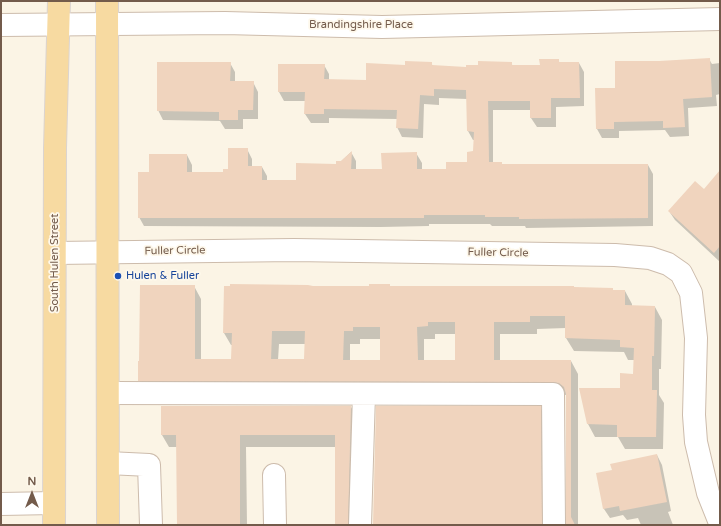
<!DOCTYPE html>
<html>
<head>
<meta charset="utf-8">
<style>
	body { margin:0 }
	#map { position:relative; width:721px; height:526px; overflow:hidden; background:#fbf4e5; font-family:"Varela Round",sans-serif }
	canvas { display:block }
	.frame { position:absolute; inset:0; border:2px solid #735b4b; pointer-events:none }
	.north { position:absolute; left:12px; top:474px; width:40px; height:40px; -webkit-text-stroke:3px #fef8eb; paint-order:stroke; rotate:0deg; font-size:11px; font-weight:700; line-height:16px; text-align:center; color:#735b4b }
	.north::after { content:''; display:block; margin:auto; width:14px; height:18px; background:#735b4b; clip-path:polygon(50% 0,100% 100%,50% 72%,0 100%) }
</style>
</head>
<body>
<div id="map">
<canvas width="721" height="526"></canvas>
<div class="frame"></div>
<div class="north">N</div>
</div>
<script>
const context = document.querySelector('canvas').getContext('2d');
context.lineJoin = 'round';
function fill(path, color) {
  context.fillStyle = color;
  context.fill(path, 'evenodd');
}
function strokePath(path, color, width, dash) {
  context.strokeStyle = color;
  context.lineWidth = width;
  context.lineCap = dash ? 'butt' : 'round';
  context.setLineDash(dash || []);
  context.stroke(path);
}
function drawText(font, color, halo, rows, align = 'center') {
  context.font = font + ' "Varela Round",sans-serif';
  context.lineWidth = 3.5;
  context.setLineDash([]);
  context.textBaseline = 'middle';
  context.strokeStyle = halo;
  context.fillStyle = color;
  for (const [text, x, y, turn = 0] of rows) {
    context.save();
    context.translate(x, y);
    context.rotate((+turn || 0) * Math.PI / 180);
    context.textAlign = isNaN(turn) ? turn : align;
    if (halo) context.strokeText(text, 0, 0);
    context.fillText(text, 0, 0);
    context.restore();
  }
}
fill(new Path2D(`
	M709 59 712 64 720 63V94L716 95 717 106 688 108 689 136 670 137 665 130 619 131V138H602L597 129 616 89 659 62Z
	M558 60 560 63H579L584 72V106L556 107V127H537L531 118V110H493V163L502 165H648L653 174V226L526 228 525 226H492L490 224H429V226L381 227 144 226 139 217 150 173 187 155 192 165V173H224L229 170 247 149 252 159V167H262L267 176V181H297L337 165 351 152 356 161V170H383L416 153 422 163V170H447L468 163 474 152 475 140H473L468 131 467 99 439 98V105L424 104 423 138 402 137 397 127V119L329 118V123H311L305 114V101H284L279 92 324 65 329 74V80L367 81 406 66 431 63 433 66 467 68 511 63 513 66H541Z
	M230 63 235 72V82H253L258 92V119H243V129H225L220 121 163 120 158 110Z
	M720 175V261H719L675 220 669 211 704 190Z
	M194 286 201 299V360H232L233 345H231L224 333 390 287 574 288 625 291 632 304V307H655L662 320 661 369H659V395L664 403 663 449H625L618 437H595L588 424 581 389H621L634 375 635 360H628L624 352 574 351 566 338V328L537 329V334H500V361H571L578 374V525H567L566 395 561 394 146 393 139 380ZM435 334H456V361H424V339H435ZM360 339H381V361H350V344H360ZM279 344H306L305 360H278Z
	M351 407 358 420 355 525H336V447H246L247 525H178L177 447H169L162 435Z
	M540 407 547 420 548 525H374Z
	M657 455 662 465 671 511 668 512 673 525H641L638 518 627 520 623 515 610 518 604 509 613 471Z`), '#0003');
fill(new Path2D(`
	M710 58 712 97 683 99 685 127 663 128V121L614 122V129H596L595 88H615V61H659Z
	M539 59H559V62H579L580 98H551V118H530V101H488L489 162H502V164H648V218L519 219V217H485V215H424V218H138V172H149V154H187V172H223V169H228V148H248V166H262V180H296V163L336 164V161H341L352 151 351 169H382L381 153 417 152V169H446V162H467V152L473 151 474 132 467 131 466 90 434 89V96L420 95 418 129 396 128 397 110 324 109V114H304L305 92H278V64H325L324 79 366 80V63L405 65V61L432 62V65L466 67V65H478V61L512 62V65H540Z
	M157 62H231L230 81H254L253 110H238V120H219V112L157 111Z
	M720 170V246L714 253 668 211 695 181 704 189Z
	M230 284 308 285 313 286H369V284H390V286H574V287L613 288V290H625V305L655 306 654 356H652V390H657L656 437H617V425L587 424 579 388H620V373L633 374 634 348 620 347V340L565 338V316H530V322H494V360H571V517L575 525H566V394L564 387 559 383 553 382 138 381V361H139L140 285H195V359H231L232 333H223L224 286H230ZM428 322H455V360H418L417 327 428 326ZM353 327H380V360H343L344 331H353ZM272 331H305L304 359H271Z
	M161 406H351L348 525H335V435H240V525H177L176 435H161Z
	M376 406H541L542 525H373Z
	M657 454 667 502 620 511 619 506 603 509 596 473 612 470 610 464Z`), '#f0d4be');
const minor = new Path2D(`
	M1 25 225 23 382 27 720 19
	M55 253 294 250 615 255 650 258 668 264 681 273 691 293 696 338 694 415 696 442 708 493 720 523
	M108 393 553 394 554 525
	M108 463 149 465 151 525
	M274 475 275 525
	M1 504 54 503
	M360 525 364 394`);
const major = new Path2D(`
	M107 1 108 525
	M54 525 55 148 59 1`);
strokePath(minor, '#cdbcac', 24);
strokePath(major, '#dbd4d0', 24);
strokePath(minor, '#fff', 22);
strokePath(major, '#f7daa1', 22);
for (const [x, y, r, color] of [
	[118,276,4,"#1a4fb4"]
]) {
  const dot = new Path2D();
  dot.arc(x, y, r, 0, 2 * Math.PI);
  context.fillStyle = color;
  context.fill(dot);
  strokePath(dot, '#fef8eb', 1.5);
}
drawText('11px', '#735b4b', '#fef8eb', [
	["Brandingshire Place",361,25],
	["Fuller Circle",175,251,-1],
	["Fuller Circle",498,253,1],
	["South Hulen Street",55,263,-90]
]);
drawText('11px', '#164399', '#fef8eb', [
	["Hulen & Fuller",126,276]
], 'left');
</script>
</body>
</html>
